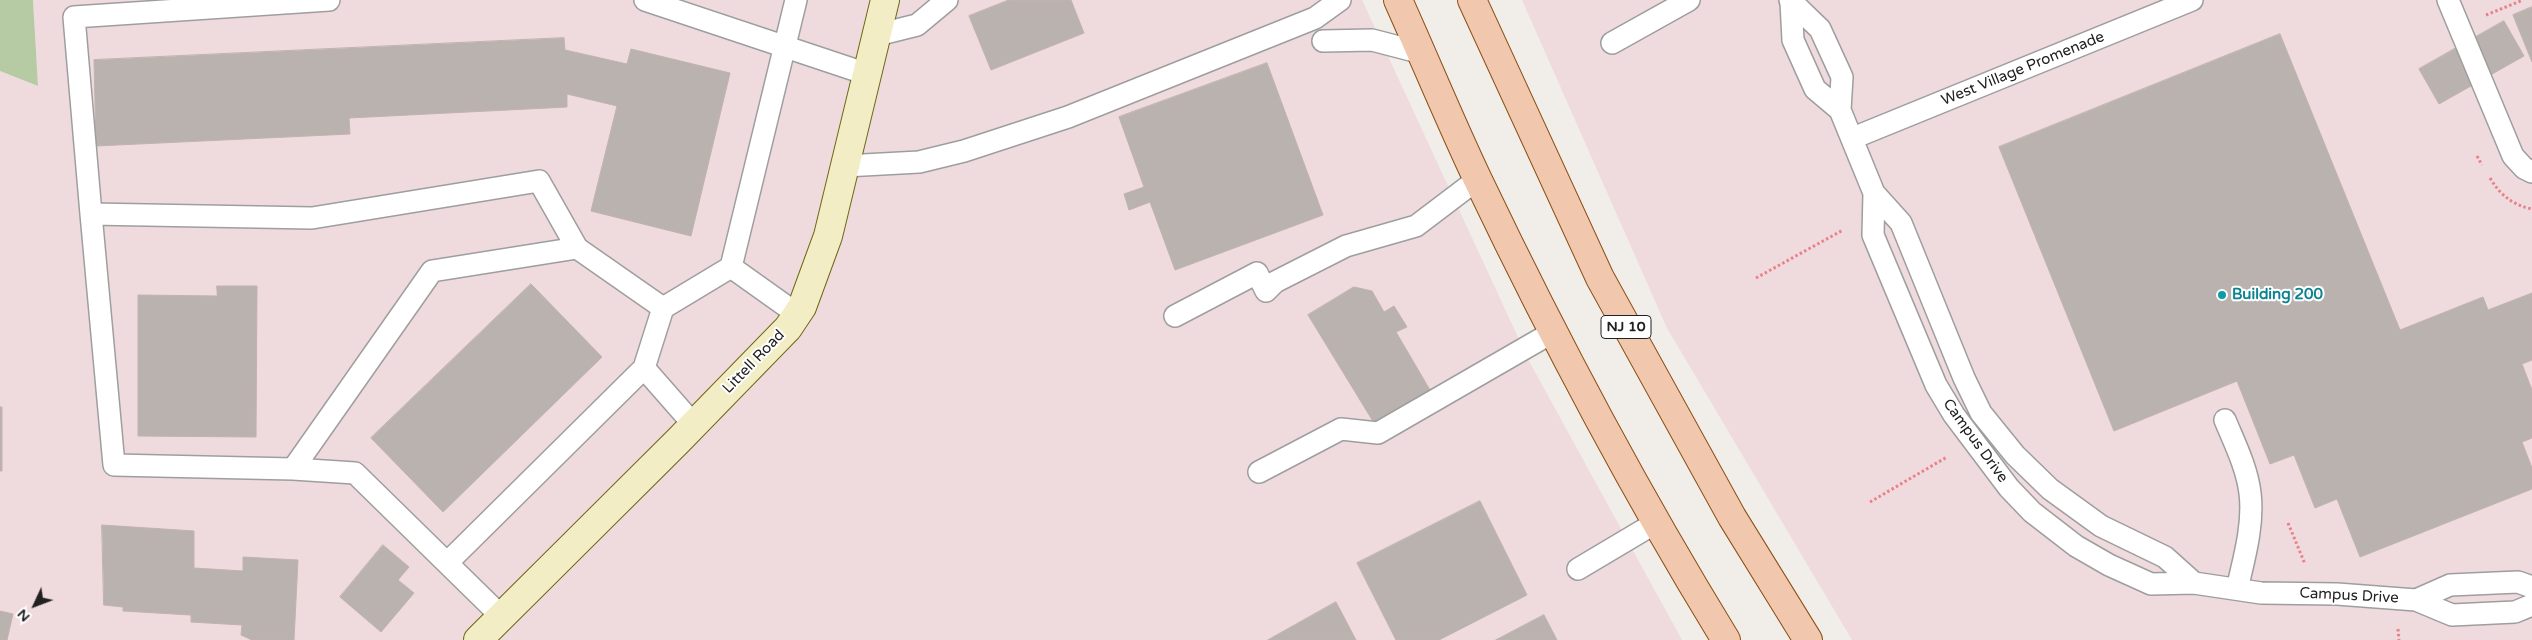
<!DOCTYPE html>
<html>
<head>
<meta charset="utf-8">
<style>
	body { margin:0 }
	#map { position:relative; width:2532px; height:640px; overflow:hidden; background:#f1ede9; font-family:"Varela Round",sans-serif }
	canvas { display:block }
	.north { position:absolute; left:10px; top:580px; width:50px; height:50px; -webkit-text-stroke:4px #fff; paint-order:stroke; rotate:227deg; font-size:14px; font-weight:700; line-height:20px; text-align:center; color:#212121 }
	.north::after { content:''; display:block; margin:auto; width:18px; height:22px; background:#212121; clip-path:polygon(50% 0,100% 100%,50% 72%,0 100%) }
</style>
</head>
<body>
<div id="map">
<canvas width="2532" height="640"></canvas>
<div class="north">N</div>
</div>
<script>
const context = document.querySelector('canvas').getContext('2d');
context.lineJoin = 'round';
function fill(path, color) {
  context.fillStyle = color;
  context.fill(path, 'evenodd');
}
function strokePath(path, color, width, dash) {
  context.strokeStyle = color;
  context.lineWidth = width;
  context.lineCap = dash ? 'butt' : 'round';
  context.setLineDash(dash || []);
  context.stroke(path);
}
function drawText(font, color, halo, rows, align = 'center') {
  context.font = font + ' "Varela Round",sans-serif';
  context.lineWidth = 4;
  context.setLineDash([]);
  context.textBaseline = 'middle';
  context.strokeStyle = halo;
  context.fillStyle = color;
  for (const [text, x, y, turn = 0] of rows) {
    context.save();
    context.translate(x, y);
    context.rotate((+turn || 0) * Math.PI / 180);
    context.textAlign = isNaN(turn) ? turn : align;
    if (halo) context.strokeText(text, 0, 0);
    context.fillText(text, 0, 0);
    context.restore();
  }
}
fill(new Path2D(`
	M33 0H1362L1529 361 1682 640H0V71L38 86Z
	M1522 0H2532V640H1852L1667 328Z`), '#efdbde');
fill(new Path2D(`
	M0 0H33L38 86 0 71Z`), '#b6cba3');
const building = new Path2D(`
	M1009 0H1071L1084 33 991 70 969 16Z
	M2532 7V62L2513 15Z
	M2504 21 2524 56 2439 104 2419 69Z
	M2280 34 2400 330 2483 297 2488 310 2532 293V360L2522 364 2532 390V438L2522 442 2532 468V489L2360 557 2337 499 2315 508 2294 455 2270 464 2237 381 2114 431 1999 147Z
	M564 38 565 50 627 64 631 49 730 73 691 236 591 211 617 106 567 94V107L349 118 350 134 96 146 94 60Z
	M1267 63 1323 215 1175 270 1150 202 1129 210 1124 194 1144 187 1119 117Z
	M531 284 602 357 443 512 371 438Z
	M217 286H257L256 437 138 436V295L217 296Z
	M1354 287 1372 291 1384 312 1394 306 1407 327 1396 332 1430 390 1374 423 1308 315Z
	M0 407H2V471H0Z
	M1480 501 1527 595 1439 640H1396L1357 563Z
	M102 525 194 531V568L243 571V557L298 560 294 640H252L241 635 242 625 191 622V615L123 611V607L104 605Z
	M383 545 409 567 398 580 414 593 381 632 340 597Z
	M1336 602 1356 640H1268Z
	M0 611 13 614 7 640H0Z
	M1544 615 1557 640H1496Z`);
fill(building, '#bab2af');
strokePath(building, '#c1b3ad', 1);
const lane = new Path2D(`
	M645 0 867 74
	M1790 0 1820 29 1842 77 1840 110
	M2448 0 2513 156 2524 168 2532 172
	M1791 2 1793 40 1815 89 1840 110 1874 193 1901 223 1964 378 1981 413 2015 455 2050 489 2101 526 2165 557 2194 583
	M877 35 917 25 947 0
	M1323 41 1372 40 1422 53
	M1612 43 1689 0
	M1853 138 2192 0
	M845 166 919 162 964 151 1068 117 1315 18 1340 0
	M1874 193 1873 235 1936 385 1954 415 2009 488 2032 512 2076 546 2109 565 2151 584 2194 583 2261 593 2337 594 2416 600 2452 615 2515 612 2532 605
	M91 214 74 17 329 0
	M731 267 796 0
	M1175 316 1257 273 1266 291 1275 282 1346 246 1416 226 1478 179
	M644 368 694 425
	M2225 420C2235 444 2247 468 2250 493 2254 524 2244 559 2237 589
	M293 469 432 271 577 248
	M1259 472 1341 429 1378 433 1553 332
	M447 563 644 368 663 308 731 267 797 314
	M1578 569 1657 522
	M2416 600 2450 585 2518 582 2532 587
	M502 617 355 473 293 469 114 465 91 214 312 218 539 181 577 248 663 308`);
const secondary = new Path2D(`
	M478 640 678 441 788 328 802 307 828 236 885 0`);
const primary = new Path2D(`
	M1398 0C1425 60 1450 121 1478 180 1553 337 1635 492 1726 640
	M1472 0 1600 278 1732 517 1808 640`);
strokePath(lane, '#9e9e9e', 24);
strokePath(secondary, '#6e6813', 30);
strokePath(primary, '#8c4f13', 30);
strokePath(new Path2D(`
	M2486 15 2523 0
	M2477 156 2482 165
	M2490 178C2500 195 2513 205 2532 209
	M1756 278 1843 230
	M1870 502 1947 457
	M2288 523 2305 564
	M2398 629 2399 640`), '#ea8189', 3, [2.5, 2.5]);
strokePath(lane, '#fff', 21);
strokePath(secondary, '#f3edc5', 28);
strokePath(primary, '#f1c8ae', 28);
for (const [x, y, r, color] of [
	[2222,295,5,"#0f9aa8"]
]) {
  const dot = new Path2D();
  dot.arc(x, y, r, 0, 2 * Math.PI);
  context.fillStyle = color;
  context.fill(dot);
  strokePath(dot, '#fff', 2);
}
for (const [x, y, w] of [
	[1626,327,50]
]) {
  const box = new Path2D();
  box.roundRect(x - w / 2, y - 11.5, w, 23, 4);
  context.fillStyle = '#fff';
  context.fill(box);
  strokePath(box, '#212121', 1);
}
drawText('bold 14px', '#212121', null, [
	["NJ 10",1626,327]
]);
drawText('15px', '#212121', '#fff', [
	["West Village Promenade",2023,69,-22],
	["Littell Road",754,362,-46],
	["Campus Drive",1975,441,54],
	["Campus Drive",2349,596,3]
]);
drawText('bold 15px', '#0d838f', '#fff', [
	["Building 200",2232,295]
], 'left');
</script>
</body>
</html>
